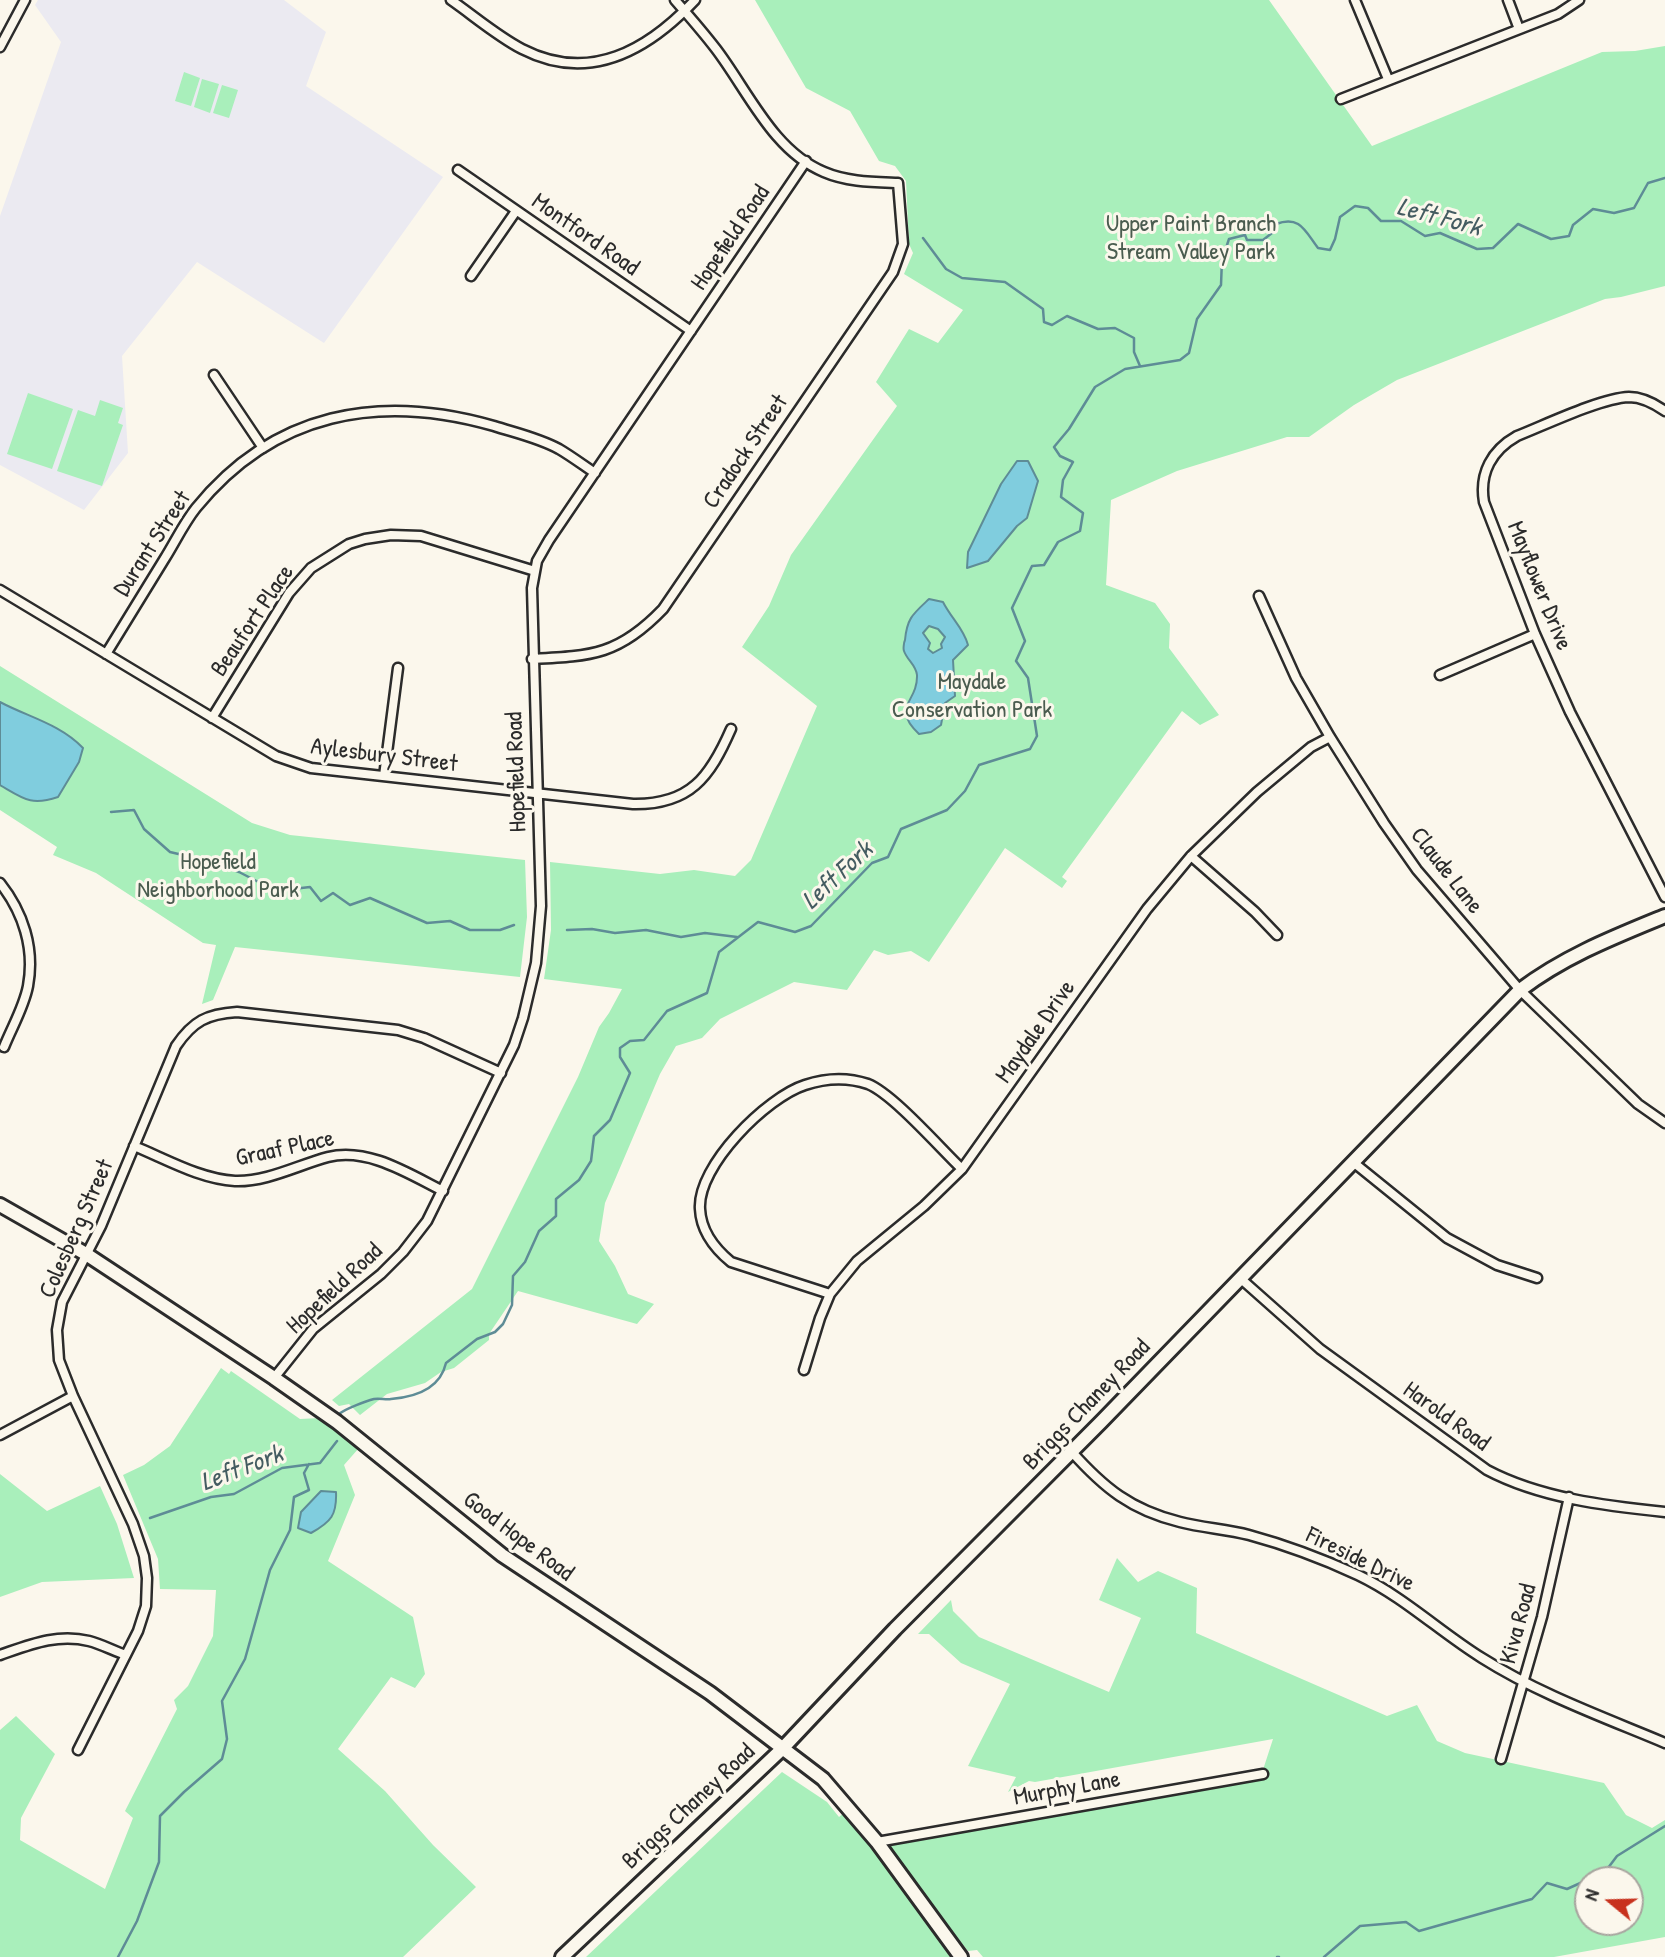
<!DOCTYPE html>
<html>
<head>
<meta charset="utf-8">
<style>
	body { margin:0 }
	#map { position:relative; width:1665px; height:1957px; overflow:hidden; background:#fbf7ec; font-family:"Patrick Hand",sans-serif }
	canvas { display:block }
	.north { position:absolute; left:1574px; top:1866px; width:70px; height:70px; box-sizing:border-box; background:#fbf7ec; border:2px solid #a8a59f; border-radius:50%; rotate:289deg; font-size:19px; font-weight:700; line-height:28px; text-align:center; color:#2b2b2b }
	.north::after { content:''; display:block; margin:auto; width:24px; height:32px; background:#c8321e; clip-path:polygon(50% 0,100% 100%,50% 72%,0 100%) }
</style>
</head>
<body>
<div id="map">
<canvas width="1665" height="1957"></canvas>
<div class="north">N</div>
</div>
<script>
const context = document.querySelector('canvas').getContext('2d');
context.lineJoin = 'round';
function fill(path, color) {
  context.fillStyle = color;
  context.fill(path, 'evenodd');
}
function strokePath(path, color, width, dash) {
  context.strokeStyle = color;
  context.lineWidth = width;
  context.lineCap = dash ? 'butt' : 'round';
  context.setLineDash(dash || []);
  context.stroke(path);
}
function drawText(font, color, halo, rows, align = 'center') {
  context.font = font + ' "Patrick Hand",sans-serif';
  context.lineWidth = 6;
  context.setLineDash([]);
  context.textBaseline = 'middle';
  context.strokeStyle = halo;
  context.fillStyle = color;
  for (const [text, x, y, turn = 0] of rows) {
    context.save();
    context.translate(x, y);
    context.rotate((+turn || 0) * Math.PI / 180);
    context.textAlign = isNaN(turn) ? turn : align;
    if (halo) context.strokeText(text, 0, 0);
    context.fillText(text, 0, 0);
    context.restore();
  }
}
fill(new Path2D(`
	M38 0H284L326 32 306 86 443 177 324 343 197 262 122 356 128 453 84 510 0 465V216L61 42 35 5Z`), '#ebeaf1');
fill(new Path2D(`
	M755 0H1269L1372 146 1602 52 1635 51 1665 46V286L1621 297 1605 299 1397 380 1354 405 1309 437H1287L1177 471 1111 500 1106 585 1155 603 1170 624 1169 648 1219 715 1200 725 1182 711 1062 877 1067 881 1062 888 1005 848 929 962 911 951 888 955 874 950 847 990 794 982 720 1019 702 1038 676 1046 660 1074 605 1203 599 1241 615 1266 628 1294 654 1304 637 1324 518 1291 489 1334V1340L454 1368 441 1372 425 1383 387 1394 360 1415 349 1404 339 1406 332 1400 472 1289 578 1077 599 1027 609 1013 622 989 544 979 551 930 550 862 660 874 694 870 735 876 751 860 817 706 742 647 769 606 791 555 897 406 876 382 909 329 938 343 963 310 904 274 913 253 909 244 906 181 895 166 879 161 850 111 806 88Z
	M184 72 200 78 191 106 175 101Z
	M202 79 219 84 210 113 194 107Z
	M222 85 238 90 229 118 213 113Z
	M28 393 73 409 52 469 7 454Z
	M100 400 123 408 118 423 123 425 102 486 57 471 78 410 95 416Z
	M0 666 252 823 290 835 525 860 527 917 520 977 235 947 213 1000 202 1004 216 945 203 943 96 873 53 855 57 847 0 810Z
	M221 1368 229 1374 231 1371 300 1419 320 1418 359 1448 344 1465 355 1495 328 1561 413 1617 425 1674 415 1688 391 1677 338 1749 385 1791 433 1845 476 1887 403 1957H0V1730L16 1716 55 1754 21 1818 20 1840 105 1889 133 1818 125 1811 177 1709 174 1700 188 1686 213 1636 216 1590 160 1589 158 1559 123 1475 144 1465 170 1446Z
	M0 1474 47 1511 100 1486 117 1524 134 1578 42 1582 0 1597Z
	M1117 1558 1138 1582 1158 1571 1197 1588 1196 1633 1387 1716 1417 1705 1437 1741 1465 1753 1604 1783 1626 1815 1652 1828 1665 1820V1937L1554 1957H983L977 1950 968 1951 883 1845 1260 1779 1273 1739 1035 1782 1029 1781 1008 1792 1016 1777 968 1766 1010 1684 961 1663 929 1634H918L951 1600 953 1611 979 1637 1109 1692 1141 1618 1099 1600ZM1588 1880H1630V1922H1588Z
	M782 1772 827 1802 839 1817 847 1810 963 1957H586Z`), '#a9efbb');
const water = new Path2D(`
	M1017 461H1028L1038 481 1027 518 1017 526 988 561 967 568 968 552 1001 484Z
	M929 599 943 602C951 618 964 629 968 645L953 660 955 696 945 703 941 725 931 732 919 734C890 706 918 703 917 675 916 665 907 660 904 651 903 649 904 642 905 640 907 618 913 614 929 599ZM929 626 938 629 945 637 941 644 942 648 933 653 928 649 930 643 923 633Z
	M0 702C28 717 60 724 83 748L79 762 58 797C31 806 24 799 0 785Z
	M321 1491 336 1492C337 1515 331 1522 311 1533L298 1528 301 1512Z`);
fill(water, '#80cdde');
strokePath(water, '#5e8c96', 2);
strokePath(new Path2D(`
	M923 238 946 269 962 278 1005 282 1043 309 1044 322 1052 325 1067 316 1098 329 1115 328 1134 338V352L1140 366
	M111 812 134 810 144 829 170 852 212 862 239 872 276 891 310 887 321 901 333 893 350 905 370 898 427 923 450 921 470 930H500L514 925
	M567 930 592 929 615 933 646 930 681 937 705 933 737 937
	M339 1414C345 1409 366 1401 374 1399 380 1398 386 1400 391 1399 416 1397 440 1389 446 1363L477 1339 495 1332 503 1324 512 1305 513 1276 525 1262 539 1231 556 1216V1199L579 1180 591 1161 594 1136 610 1120 630 1073 620 1057V1048L630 1041 644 1040 667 1011 707 993 719 952 758 922 795 932 811 926 872 863 888 857 901 829 947 810 965 791 979 765 1030 749 1037 736 1028 678 1016 661 1025 641 1012 608 1032 566 1044 565 1058 542 1080 531 1083 513 1061 497 1063 480 1073 462 1060 456 1054 447 1069 429 1095 387 1125 369 1180 360 1189 353 1197 319 1221 285 1222 259 1218 253 1226 248 1229 239 1245 235 1247 240H1263L1272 233 1276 224C1300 215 1305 231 1318 248L1330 250 1335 239 1340 217 1355 206 1368 208 1381 221H1401L1425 236 1440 233 1477 249 1493 248 1518 224 1551 239 1569 236 1573 225 1593 209 1614 213 1634 208 1648 183 1665 178
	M150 1518 211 1497 234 1494 282 1468 320 1463 337 1441
	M118 1957 137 1921 159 1862 160 1816 184 1792 222 1759 227 1739 222 1701 245 1659 270 1570 290 1530 294 1497 309 1490 304 1473 309 1464
	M1277 1957H1279
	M1324 1957 1360 1926 1406 1922 1419 1931 1532 1899 1547 1883 1567 1889 1605 1872 1617 1856 1665 1826`), '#5e8c96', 2.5);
const street = new Path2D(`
	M451 0C474 16 497 36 522 49 590 84 648 50 695 0
	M1355 0 1388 79
	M1508 0 1519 29
	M0 47 25 0
	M1341 99 1558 14 1579 0
	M458 170 691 331
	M471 276 516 211
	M214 375 263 448
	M1665 411C1655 404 1641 397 1629 397 1601 398 1545 425 1517 436 1492 450 1479 473 1484 502L1535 634 1570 712 1665 897
	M0 590 276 756 311 768 633 804C690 805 710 777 731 729
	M1259 596 1296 678 1330 737 1384 823 1417 870 1520 990 1638 1104 1665 1123
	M106 654C126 622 145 590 165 558 175 542 184 523 196 508 274 412 379 393 494 426 516 433 539 438 559 449 571 456 583 465 595 473
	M532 659C592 656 619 655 663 609L893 272 903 244 898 183C874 182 847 182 824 172 773 151 748 91 716 49 703 32 689 16 675 0
	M1440 675 1535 634
	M212 718 289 593 311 568 349 544 365 539 391 535 421 536 535 571
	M384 776 398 668
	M1191 856 1255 912 1277 935
	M0 883C23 912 35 948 28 986 24 1007 12 1027 4 1047
	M134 1146C166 1159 200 1179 235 1181 267 1182 298 1165 328 1157 368 1147 409 1174 443 1191
	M1353 1162 1447 1238 1497 1265 1537 1278
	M1240 1278 1320 1349 1487 1470C1540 1498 1606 1506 1665 1512
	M830 1294 731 1262C714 1248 701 1231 700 1209 697 1166 767 1097 805 1085 826 1078 847 1077 868 1084 893 1094 940 1148 962 1169
	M804 1370 820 1318 830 1294 857 1261 924 1206 962 1169 1147 909 1191 856 1257 792 1311 747 1330 737
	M274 1378 313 1329 381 1274 403 1252 427 1221 514 1045 523 1018 536 963 541 906 532 588 537 561 549 540 806 161
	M0 1435 73 1396
	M1071 1451C1104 1488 1131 1510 1180 1522 1203 1528 1226 1529 1249 1535 1286 1545 1323 1559 1358 1575 1404 1597 1440 1632 1482 1658 1539 1694 1603 1717 1665 1743
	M0 1655C29 1645 57 1633 89 1641 101 1644 114 1651 126 1655
	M78 1750 138 1631 146 1606 147 1578 144 1556 133 1524 73 1396 59 1360 57 1330 62 1302 101 1226 176 1046C193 1021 207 1014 237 1012L398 1030 424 1038 501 1073
	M1501 1759 1542 1617 1569 1497
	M877 1842 1263 1774`);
const secondary = new Path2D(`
	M0 1205 86 1254 274 1378 337 1422 502 1555 710 1693 823 1779 877 1842 961 1957
	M562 1957 782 1749 895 1629 1101 1422 1520 990C1565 956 1614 937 1665 916`);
strokePath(street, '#2b2b2b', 13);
strokePath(secondary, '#2b2b2b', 18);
strokePath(street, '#fbf7ec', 8);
strokePath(secondary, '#fbf7ec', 12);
drawText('24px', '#4a5c4f', '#fbf7ec', [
	["Upper Paint Branch",1191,225],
	["Stream Valley Park",1191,253],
	["Maydale",972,683],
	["Conservation Park",972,711],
	["Hopefield",218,863],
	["Neighborhood Park",218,891]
]);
drawText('24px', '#2b2b2b', '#fbf7ec', [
	["Montford Road",585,235,35],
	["Hopefield Road",731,238,-56],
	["Cradock Street",746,452,-56],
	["Durant Street",153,544,-57],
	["Mayflower Drive",1539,586,68],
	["Beaufort Place",253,621,-56],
	["Aylesbury Street",384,756,7],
	["Hopefield Road",517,772,-92],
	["Claude Lane",1446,871,52],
	["Maydale Drive",1036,1032,-55],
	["Graaf Place",285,1149,-12],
	["Colesberg Street",77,1229,-66],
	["Hopefield Road",335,1289,-43],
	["Briggs Chaney Road",1087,1405,-46],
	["Harold Road",1446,1417,36],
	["Good Hope Road",518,1537,37],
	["Fireside Drive",1360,1560,26],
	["Kiva Road",1519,1624,-75],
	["Murphy Lane",1067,1789,-10],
	["Briggs Chaney Road",689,1807,-43]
]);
drawText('italic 26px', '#445c61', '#fbf7ec', [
	["Left Fork",1439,218,15],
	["Left Fork",838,876,-43],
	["Left Fork",242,1469,-21]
]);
</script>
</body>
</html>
